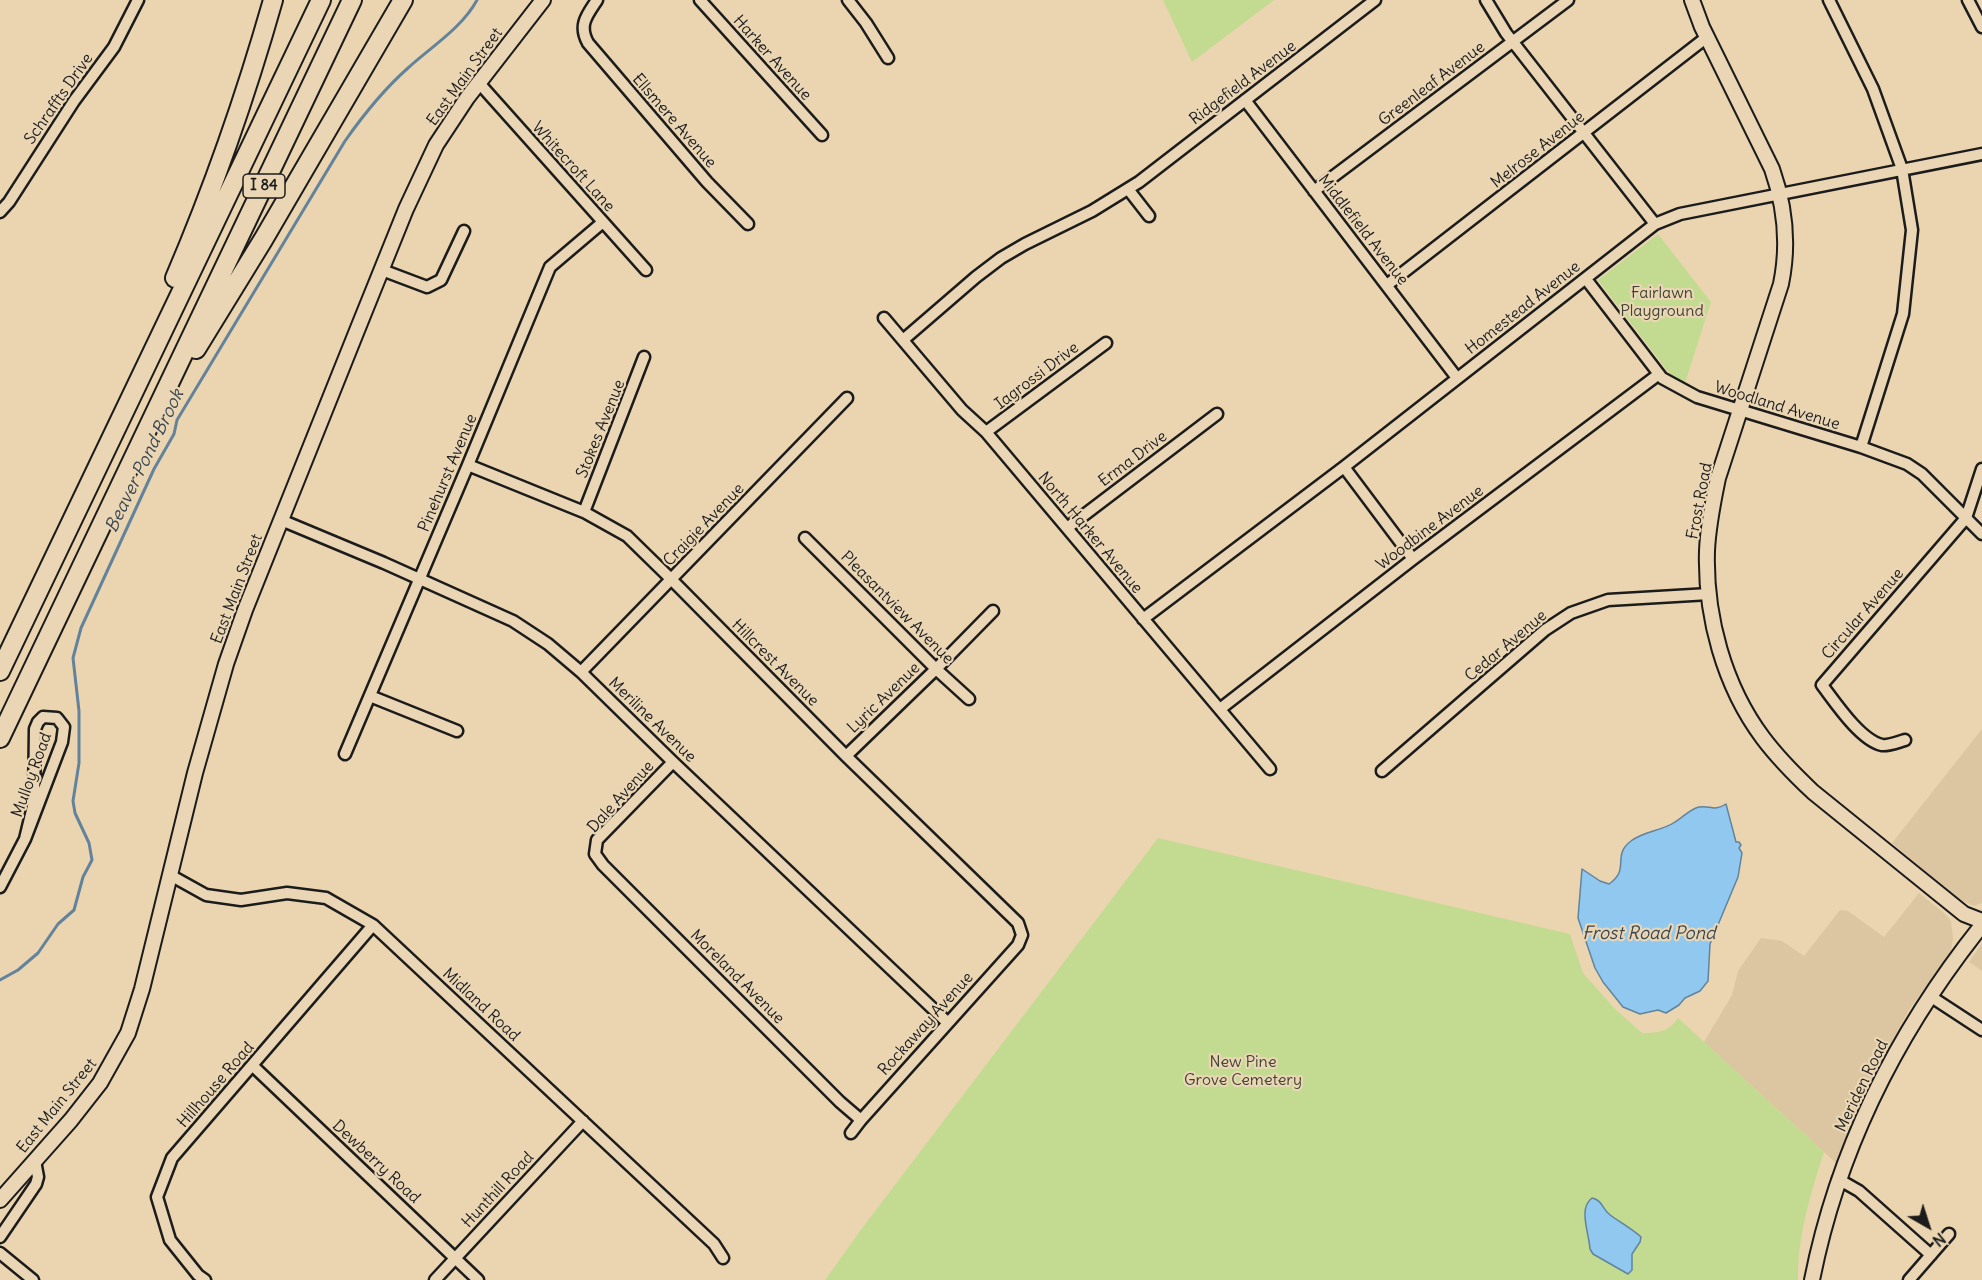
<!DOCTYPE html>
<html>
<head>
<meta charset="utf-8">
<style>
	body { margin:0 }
	#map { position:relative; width:1982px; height:1280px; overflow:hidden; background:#ebd5b0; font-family:Delius,sans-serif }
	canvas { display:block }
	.north { position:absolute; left:1898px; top:1196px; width:60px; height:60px; -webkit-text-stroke:4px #ead6b4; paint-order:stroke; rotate:141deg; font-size:16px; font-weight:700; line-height:24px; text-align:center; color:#1c1c1c }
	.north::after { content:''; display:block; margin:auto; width:21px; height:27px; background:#1c1c1c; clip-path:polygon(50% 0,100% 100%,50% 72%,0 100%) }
</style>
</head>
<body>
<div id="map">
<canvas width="1982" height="1280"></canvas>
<div class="north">N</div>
</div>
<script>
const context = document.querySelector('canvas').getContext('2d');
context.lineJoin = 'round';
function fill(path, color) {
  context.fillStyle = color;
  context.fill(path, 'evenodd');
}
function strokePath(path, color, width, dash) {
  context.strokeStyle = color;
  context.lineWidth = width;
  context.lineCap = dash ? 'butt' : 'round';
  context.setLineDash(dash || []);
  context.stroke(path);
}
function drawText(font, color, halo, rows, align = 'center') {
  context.font = font + ' Delius,sans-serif';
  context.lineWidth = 4.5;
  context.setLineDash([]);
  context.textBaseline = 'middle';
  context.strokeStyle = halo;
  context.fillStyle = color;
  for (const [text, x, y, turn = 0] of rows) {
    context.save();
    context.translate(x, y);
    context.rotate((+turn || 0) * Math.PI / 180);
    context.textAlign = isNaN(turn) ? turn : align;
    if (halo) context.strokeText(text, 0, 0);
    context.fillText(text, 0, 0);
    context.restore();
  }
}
fill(new Path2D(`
	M1982 729V903L1974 906 1959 899 1892 843Z
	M1919 893 1944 913 1951 921 1953 938 1951 951 1909 1010 1862 1097 1851 1120 1836 1163 1704 1042 1732 995 1738 971 1761 938 1782 941 1804 956 1840 910 1848 911 1884 937Z
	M1982 943V971L1969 962Z`), '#dcc5a1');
fill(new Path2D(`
	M1163 0H1274L1192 62Z
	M1658 234 1711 302 1685 383 1669 373 1598 280Z
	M1158 838 1570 934 1583 973 1614 1008 1642 1033C1657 1033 1669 1032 1678 1018L1824 1152C1811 1193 1797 1237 1798 1280H825L863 1227Z`), '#c2db91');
const water = new Path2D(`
	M1726 804 1736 842H1739L1741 845 1739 848 1742 853 1738 877 1710 944 1708 981 1700 991 1685 998 1679 1005 1666 1013 1658 1010 1640 1014 1623 1007 1603 982 1595 968 1578 918 1582 869 1600 881 1609 884C1631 869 1611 856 1631 841 1644 831 1662 831 1675 822 1682 818 1690 809 1699 807 1710 805 1714 812 1726 804Z
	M1592 1198C1602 1200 1602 1208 1609 1214 1619 1222 1631 1228 1641 1237L1640 1242 1632 1254V1270L1628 1274 1593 1254 1590 1249C1589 1233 1578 1208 1592 1198Z`);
fill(water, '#90c8ef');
strokePath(water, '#62839b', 1.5);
strokePath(new Path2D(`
	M0 980 18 970 38 953 58 924 74 910 83 877 92 860 89 843 75 813 73 801 79 763V711L73 658 81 628 154 469 174 434 177 420 345 141C364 114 383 90 408 68 431 47 462 28 477 0`), '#62839b', 3);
const minor = new Path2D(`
	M597 0C587 15 578 25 588 43L707 182 748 224
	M700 0 822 135
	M848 0 866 23 888 58
	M1486 0 1506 33 1655 224
	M1829 0 1873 89 1902 169 1912 230 1903 314 1861 447
	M1968 0 1982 27
	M479 83 646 270
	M1245 100 1457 378
	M1128 189 1149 216
	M1314 191 1568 0
	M0 212 9 202 74 101 114 47 138 0
	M382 270 427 287 441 280 464 231
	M1586 279 1662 378 1697 397 1861 447 1907 464 1922 474 1982 534
	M1387 285 1707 37
	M884 318 962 410 986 432 1270 769
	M903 340 976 277 1001 258 1025 244 1092 211 1139 182 1375 0
	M986 432 1106 343
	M468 465 584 512 627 536 671 579 846 756 1018 923 1022 935 1018 945 861 1120 851 1133
	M1344 467 1413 559
	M584 512 644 357
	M281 520 384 563 513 621 548 644 581 672 673 762 948 1023
	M1067 528 1217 414
	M805 538 936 669 969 699
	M1143 619 1344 467 1655 224 1680 214 1982 154
	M581 672 847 398
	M370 696 457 731
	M1220 709 1413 559 1659 374
	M1905 740C1898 742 1888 746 1882 745 1860 740 1835 702 1822 685L1966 518 1982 469
	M345 754 468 465 550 267 603 222
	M846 756 936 669 993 611
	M673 762 597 840 595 854 603 865 840 1102 861 1120
	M1382 771 1545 630 1571 613 1608 600 1709 594
	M170 875 206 895 241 900 287 893 326 898 373 925 714 1244 723 1258
	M0 887 25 839 62 742 64 727 57 718 43 717 38 722 35 729 34 802 25 839
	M1930 996 1982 1030
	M253 1066 478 1280
	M1838 1179 1859 1191 1931 1255
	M0 1237 36 1184 38 1177 35 1161
	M0 1253 33 1280
	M205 1280 198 1275 170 1240 157 1197 172 1158 373 925
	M435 1280 583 1121
	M1909 1280 1949 1234`);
const secondary = new Path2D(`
	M1692 0 1702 27 1772 169C1785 206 1789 245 1781 284L1718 478C1713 502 1708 526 1707 551 1705 616 1724 686 1763 738 1778 758 1795 775 1813 792L1964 914 1982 921
	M0 1200 71 1120 100 1083 128 1033 142 989 195 773 226 664 245 610 356 333 406 209 436 145 467 98 543 0
	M1812 1280C1838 1149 1899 1029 1982 925`);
const motorway = new Path2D(`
	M175 278C214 187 246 95 273 0
	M196 349 263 240 403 0
	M0 671 321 0
	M0 738 352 0`);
strokePath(minor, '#1c1c1c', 15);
strokePath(secondary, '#1c1c1c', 18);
strokePath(motorway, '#1c1c1c', 22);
strokePath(minor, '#ead6b4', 10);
strokePath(secondary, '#ead6b4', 14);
strokePath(motorway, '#ead6b4', 18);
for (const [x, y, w] of [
	[264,186,42]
]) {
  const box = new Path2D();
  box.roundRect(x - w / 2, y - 12, w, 24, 4.5);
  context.fillStyle = '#ead6b4';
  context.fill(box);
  strokePath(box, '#1c1c1c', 1.5);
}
drawText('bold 15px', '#1c1c1c', null, [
	["I 84",264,186]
]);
drawText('16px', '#1c1c1c', '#ead6b4', [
	["Harker Avenue",772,58,48],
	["East Main Street",465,77,-54],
	["Ridgefield Avenue",1243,83,-37],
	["Greenleaf Avenue",1432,84,-37],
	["Schraffts Drive",59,99,-55],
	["Ellsmere Avenue",674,121,49],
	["Melrose Avenue",1538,150,-38],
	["Whitecroft Lane",573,167,48],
	["Middlefield Avenue",1363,230,52],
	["Homestead Avenue",1523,308,-38],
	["Iagrossi Drive",1037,376,-37],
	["Woodland Avenue",1777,406,17],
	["Stokes Avenue",601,429,-68],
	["Erma Drive",1133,459,-37],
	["Pinehurst Avenue",448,473,-67],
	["Frost Road",1700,501,-79],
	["Craigie Avenue",704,525,-46],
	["Woodbine Avenue",1430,528,-37],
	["North Harker Avenue",1090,533,50],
	["East Main Street",237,589,-69],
	["Pleasantview Avenue",897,608,45],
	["Circular Avenue",1863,614,-49],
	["Cedar Avenue",1506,646,-40],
	["Hillcrest Avenue",775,663,45],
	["Lyric Avenue",884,698,-44],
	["Meriline Avenue",652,720,44],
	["Mulloy Road",32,775,-70],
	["Dale Avenue",621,797,-48],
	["Moreland Avenue",737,977,45],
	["Midland Road",481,1005,43],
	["Rockaway Avenue",926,1024,-48],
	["Hillhouse Road",216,1085,-49],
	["Meriden Road",1862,1086,-64],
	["East Main Street",57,1106,-51],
	["Dewberry Road",376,1162,43],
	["Hunthill Road",498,1190,-47]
]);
drawText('16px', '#3d4233', '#ead6b4', [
	["Fairlawn",1662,293],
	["Playground",1662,311],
	["New Pine",1243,1062],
	["Grove Cemetery",1243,1080]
]);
drawText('italic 18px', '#394751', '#ead6b4', [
	["Beaver Pond Brook",145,461,-64],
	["Frost Road Pond",1649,934]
]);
</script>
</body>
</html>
